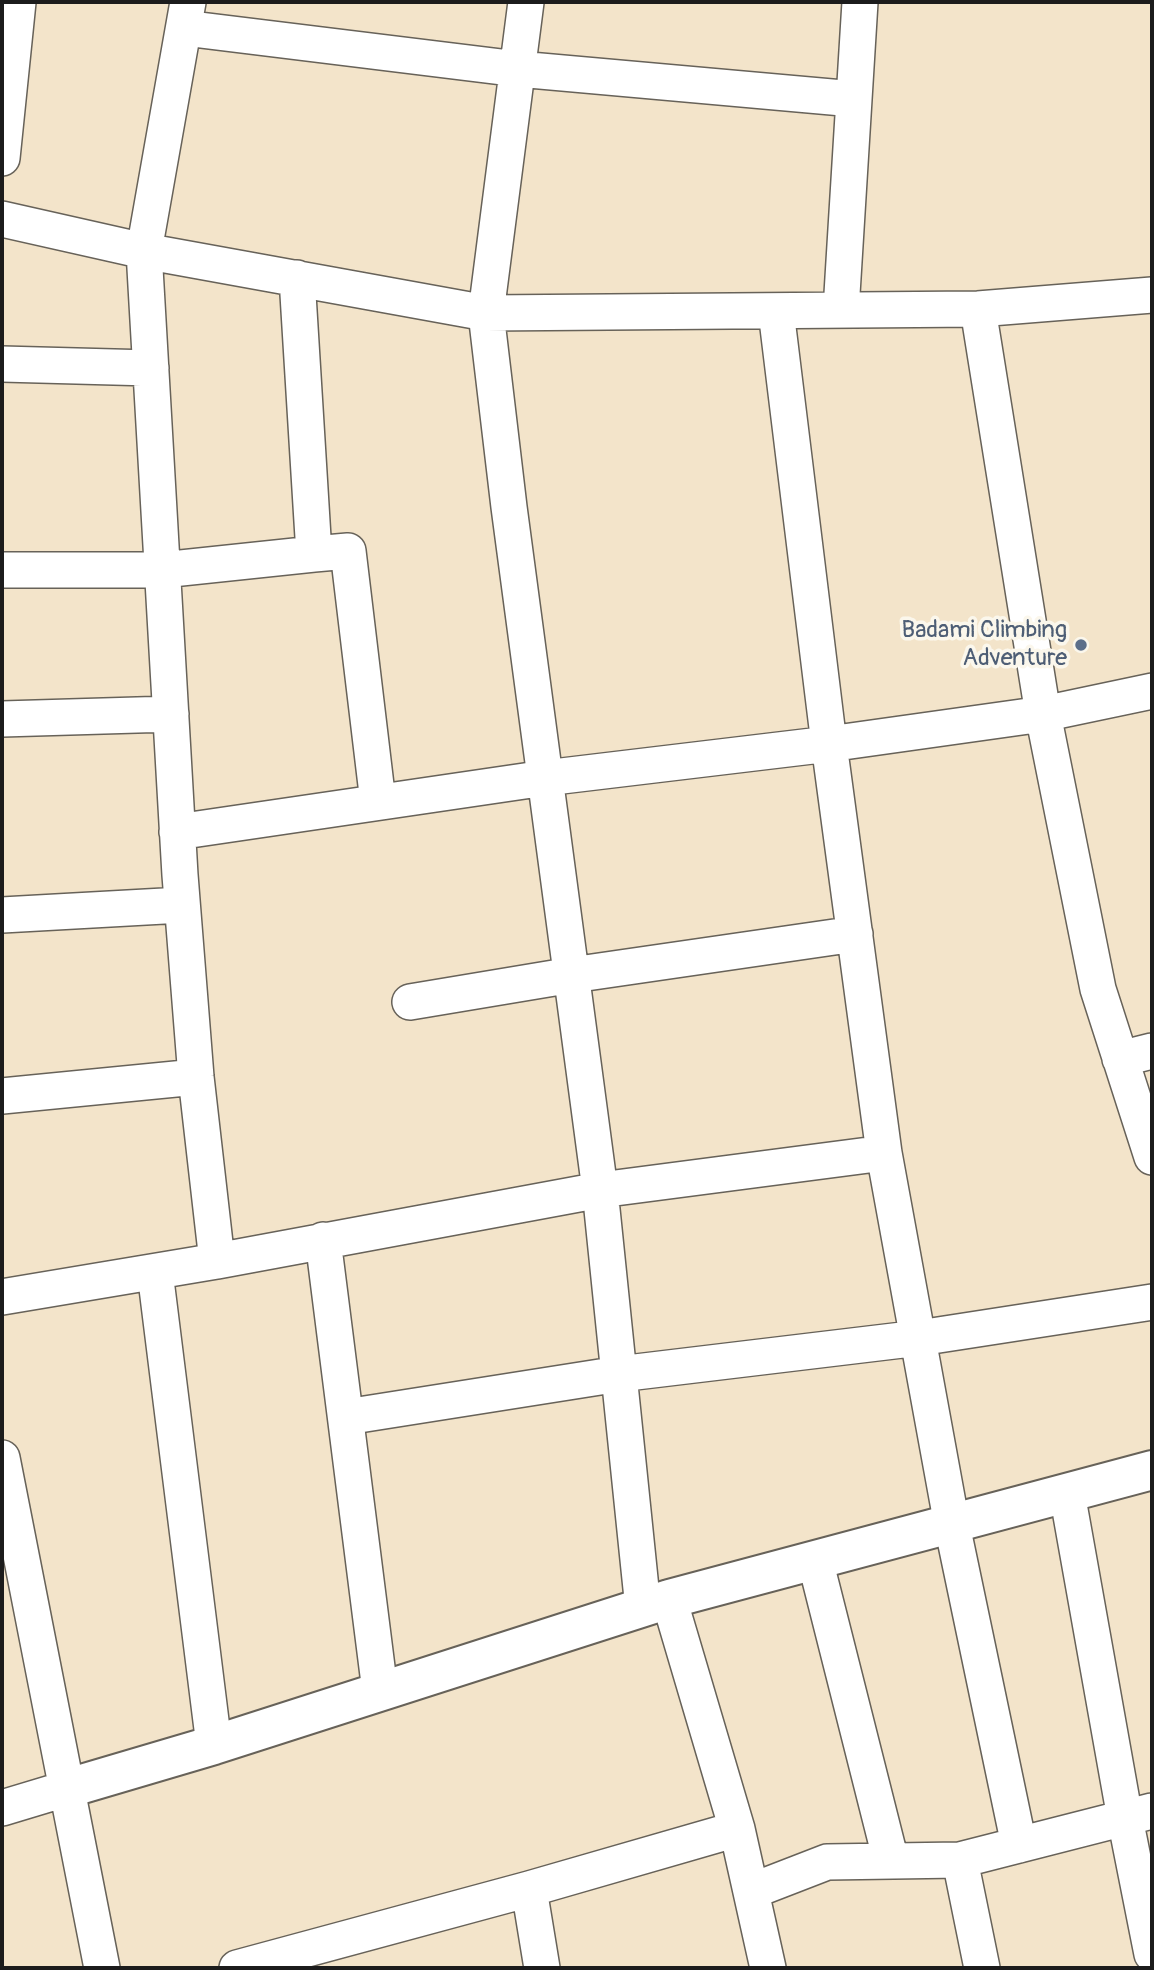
<!DOCTYPE html>
<html>
<head>
<meta charset="utf-8">
<style>
	body { margin:0 }
	#map { position:relative; width:1154px; height:1970px; overflow:hidden; background:#f3e4ca; font-family:Pangolin,sans-serif }
	canvas { display:block }
	.frame { position:absolute; inset:0; border:4px solid #1c1c1c; pointer-events:none }
</style>
</head>
<body>
<div id="map">
<canvas width="1154" height="1970"></canvas>
<div class="frame"></div>
</div>
<script>
const context = document.querySelector('canvas').getContext('2d');
context.lineJoin = 'round';
function strokePath(path, color, width, dash) {
  context.strokeStyle = color;
  context.lineWidth = width;
  context.lineCap = dash ? 'butt' : 'round';
  context.setLineDash(dash || []);
  context.stroke(path);
}
function drawText(font, color, halo, rows, align = 'center') {
  context.font = font + ' Pangolin,sans-serif';
  context.lineWidth = 7;
  context.setLineDash([]);
  context.textBaseline = 'middle';
  context.strokeStyle = halo;
  context.fillStyle = color;
  for (const [text, x, y, turn = 0] of rows) {
    context.save();
    context.translate(x, y);
    context.rotate((+turn || 0) * Math.PI / 180);
    context.textAlign = isNaN(turn) ? turn : align;
    if (halo) context.strokeText(text, 0, 0);
    context.fillText(text, 0, 0);
    context.restore();
  }
}
const street = new Path2D(`
	M526 2 486 313 509 507 600 1190 643 1608
	M184 28 518 69 854 99
	M2 158 18 2
	M2 219 144 251 486 313 978 309 1152 295
	M978 309 1043 714 1098 989 1152 1157
	M841 310 860 2
	M2 364 151 368
	M314 554 348 551 378 802
	M2 570H162L314 554 297 278
	M2 719 171 714
	M177 832 545 778 829 744 776 311
	M2 915 182 905
	M410 1002 572 975 855 934
	M1120 1059 1152 1051
	M2 1096 196 1077
	M323 1240 380 1691
	M217 1261 600 1190 884 1153
	M155 1272 214 1745
	M2 1297 217 1261 196 1077 180 875 144 251 188 2
	M346 1417 619 1374 919 1338 1152 1302
	M2 1458 102 1968
	M1067 1493 1125 1818 1152 1954
	M815 1560 891 1861
	M669 1599 737 1829 768 1968
	M2 1808 65 1789
	M1019 1845 952 1525 884 1153 829 744 1043 714 1152 691
	M960 1860 982 1968
	M529 1889 542 1968
	M752 1891 827 1862 960 1860 1152 1811
	M237 1968 529 1889 737 1829`);
const secondary = new Path2D(`
	M65 1789 214 1745 669 1599 1152 1470`);
strokePath(street, '#676259', 38);
strokePath(secondary, '#676259', 42);
strokePath(street, '#fff', 35);
strokePath(secondary, '#fff', 38);
for (const [x, y, r, color] of [
	[1081,645,7,"#5c6f8a"]
]) {
  const dot = new Path2D();
  dot.arc(x, y, r, 0, 2 * Math.PI);
  context.fillStyle = color;
  context.fill(dot);
  strokePath(dot, '#fbf7ec', 2.5);
}
drawText('24px', '#4e5e75', '#fbf7ec', [
	["Badami Climbing",1067,631],
	["Adventure",1067,659]
], 'right');
</script>
</body>
</html>
